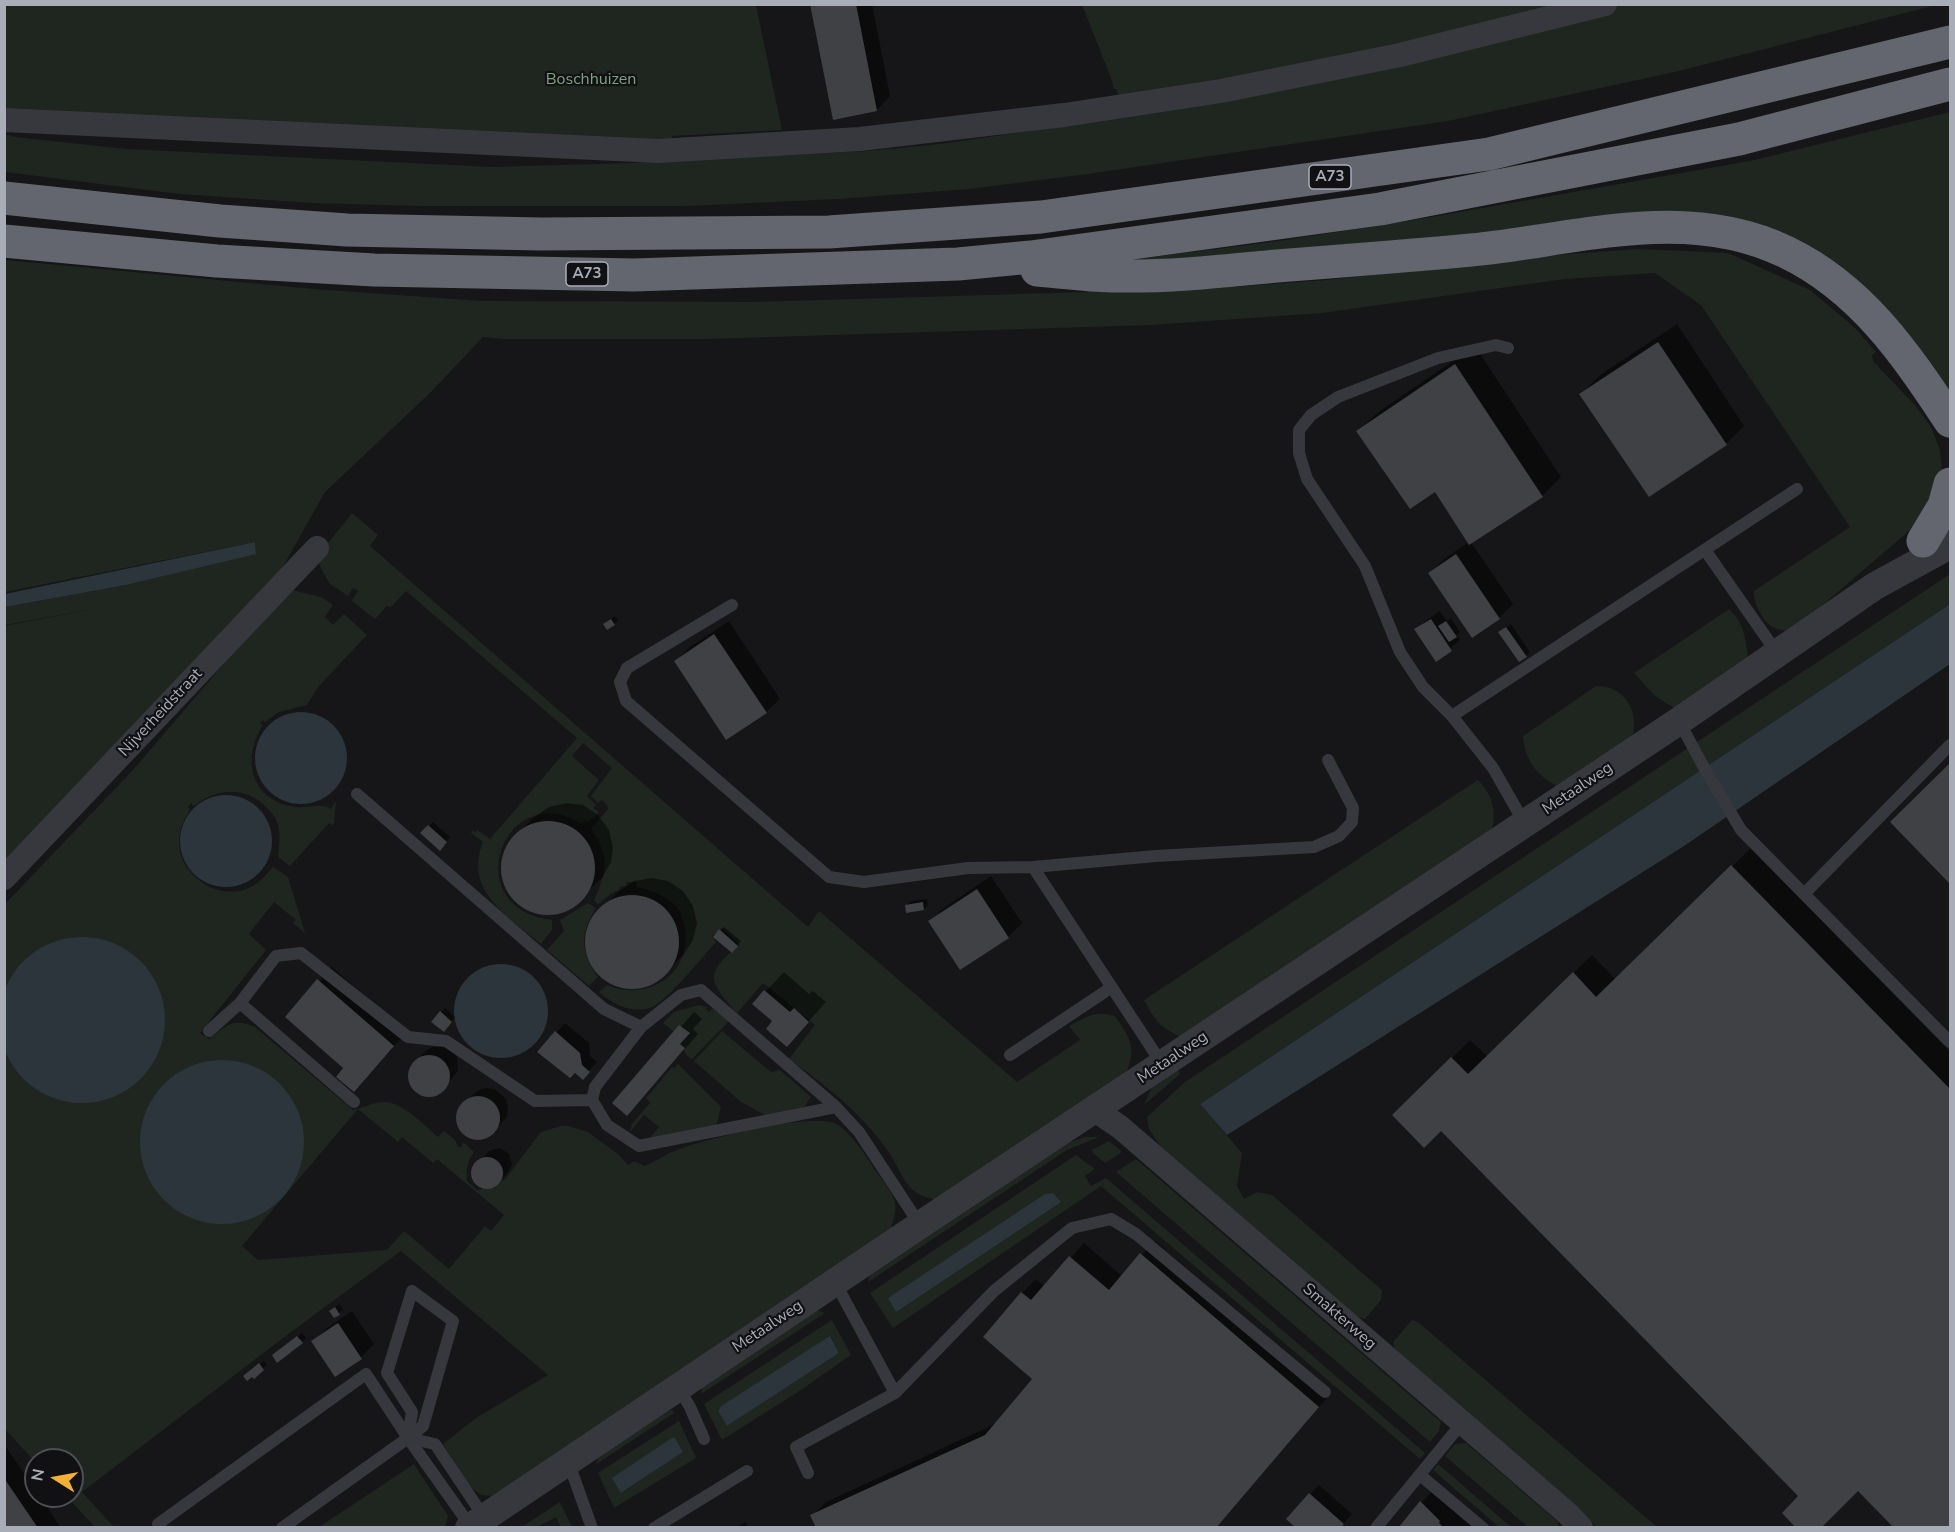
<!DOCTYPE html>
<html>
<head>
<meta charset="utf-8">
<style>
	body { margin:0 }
	#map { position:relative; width:1955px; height:1532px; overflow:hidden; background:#161618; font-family:"Nunito Sans",sans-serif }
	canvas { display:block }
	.frame { position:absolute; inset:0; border:6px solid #a8adb8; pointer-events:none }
	.north { position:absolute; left:24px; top:1448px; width:60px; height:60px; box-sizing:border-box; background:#111113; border:2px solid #4d4f55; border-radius:50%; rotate:281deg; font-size:16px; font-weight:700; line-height:24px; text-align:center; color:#a8adb8 }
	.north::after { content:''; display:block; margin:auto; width:21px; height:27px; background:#f2b134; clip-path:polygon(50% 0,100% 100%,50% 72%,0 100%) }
</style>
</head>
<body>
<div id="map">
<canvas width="1955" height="1532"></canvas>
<div class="frame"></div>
<div class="north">N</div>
</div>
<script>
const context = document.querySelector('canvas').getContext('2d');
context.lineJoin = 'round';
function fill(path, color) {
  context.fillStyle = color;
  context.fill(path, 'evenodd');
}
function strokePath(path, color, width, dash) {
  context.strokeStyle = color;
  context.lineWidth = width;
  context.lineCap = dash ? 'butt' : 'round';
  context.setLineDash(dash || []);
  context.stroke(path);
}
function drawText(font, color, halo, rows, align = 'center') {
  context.font = font + ' "Nunito Sans",sans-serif';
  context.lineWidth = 4.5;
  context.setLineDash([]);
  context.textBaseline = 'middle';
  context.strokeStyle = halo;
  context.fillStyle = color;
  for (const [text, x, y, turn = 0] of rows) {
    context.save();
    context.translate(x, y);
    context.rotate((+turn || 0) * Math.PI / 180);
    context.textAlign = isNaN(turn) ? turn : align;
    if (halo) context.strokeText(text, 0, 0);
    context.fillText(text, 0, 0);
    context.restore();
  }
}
fill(new Path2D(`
	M4 5H756L782 130 672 136V160L5 130Z
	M1082 5H1936L1679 71 1448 121 1088 174 969 189 838 199 686 206H422L313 203 179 194 5 172 4 134 15 137 126 149 491 167 632 163 867 151 940 144 1037 130 1125 113 1116 89H1114L1111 78Z
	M1950 112V411L1771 235 1074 267 1279 241 1414 220 1750 161Z
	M1638 249 1728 253 1810 290 1854 327 1876 352 1872 355 1873 361 1915 405 1931 427 1940 450 1942 470 1923 519 1791 632C1784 630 1777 630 1771 626 1762 620 1753 601 1754 591L1850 527 1701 305 1655 273 1565 279 1322 313 1151 325 706 339H504L483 337 430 393 325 492 280 572 5 866V626L93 609 5 625V607L126 585 256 553 255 542 5 592V260L314 289 481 301 756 302 1219 288 1327 280 1555 255Z
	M352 513 378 535 370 546 808 927 819 911 1017 1082 1080 1040 1069 1026C1089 1016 1093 1011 1115 1016 1130 1038 1138 1049 1125 1075L943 1201C933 1199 922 1198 913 1190 902 1181 897 1163 888 1151 862 1114 826 1085 789 1059L815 1025 763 983 737 1013C709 982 703 973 740 945L722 928 712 936 716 942C703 956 666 1003 650 1008 630 1013 614 1005 599 992L607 985C649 1003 695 972 684 924 682 917 680 909 674 904 664 895 650 890 637 887L636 882H627L626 886 620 887 619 890 612 893 598 904 594 900C607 872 610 856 591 829L609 808 602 800 598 803 591 796 612 768 583 743 572 756 599 780 587 796 596 805 593 808 599 812 594 819 591 818 588 822 585 820 582 824C503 776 456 909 552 920V930L541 944C509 917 463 891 483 842L471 833 473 830 476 833 477 830 490 839 577 738 406 591 391 607 387 606 375 619 352 601 358 591 353 588 348 596 329 583 316 558Z
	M1950 574V604L1200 1104 1242 1153 1237 1186 1244 1199 1257 1192 1272 1195 1382 1290 1381 1300 1365 1319 1352 1315 1161 1147 1149 1129 1147 1117 1185 1082Z
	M288 589 321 597 333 605 325 617 333 625 344 614 367 635 318 687 307 705 279 712 265 722 263 720 260 723 263 725C241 759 251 801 295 807 307 809 320 802 331 809L336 801 334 823 332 825 329 823 290 866 278 857C279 847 281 835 278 825 277 819 272 813 268 809 247 786 218 787 194 806L191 803 188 807 190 810C172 837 176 864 203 883 213 890 226 893 239 891 253 889 264 878 273 867L288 877 305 933 293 923 296 920 274 902 249 934 266 950 200 1033 209 1039C227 1026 232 1017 255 1027L353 1110C364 1108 375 1101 386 1102 405 1104 424 1125 438 1137L444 1131 455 1140 458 1147H461L463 1142 474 1152C467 1162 466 1169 467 1181L477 1190 495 1187 506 1178 541 1132 561 1126H568L588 1132 619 1155 628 1165 634 1161 645 1166C656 1161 666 1154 677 1150 705 1139 809 1113 834 1123 847 1128 866 1155 873 1167 879 1176 893 1193 895 1202 897 1214 891 1227 888 1238L494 1496 481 1495 469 1486 443 1444 476 1418 548 1375 401 1251 291 1332 82 1492 114 1527H95L66 1496H72V1460H36V1463L5 1429V904L133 770ZM358 1109 398 1142 402 1137 433 1163 437 1159 504 1215 491 1231 485 1226 449 1269 404 1231 387 1250 258 1260 242 1246Z
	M1729 609C1744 623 1746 640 1748 660L1676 709 1655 696 1634 673Z
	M1596 686C1625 686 1640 711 1632 738L1559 787C1537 776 1525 761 1523 736Z
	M1478 780C1493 796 1496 809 1492 831L1181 1037C1159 1027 1155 1020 1144 1000Z
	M588 903 596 908C579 935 581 952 598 977L589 986 547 950 564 931 560 920Z
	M699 1005 707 1007 706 1009 709 1012 712 1008 729 1021 692 1059 687 1056 674 1032 663 1023 674 1012Z
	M722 1031 771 1072 780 1070 811 1097 804 1107 767 1116 741 1102 694 1061Z
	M678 1064 721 1107 716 1127 649 1139 659 1127 644 1115 630 1132 632 1124 650 1103 646 1098 672 1067 674 1068Z
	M1176 1066 1180 1074 1144 1105 1152 1087Z
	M1086 1137H1099L1067 1150 868 1282 871 1271 1070 1142Z
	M1109 1141 1122 1152 1105 1163 1093 1153 1092 1150Z
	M1076 1155 1095 1169 1085 1176 1091 1186 1106 1178 1425 1453 1420 1459 1101 1186 893 1328 870 1293Z
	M1136 1159 1441 1422 1439 1431 1430 1442 1116 1172Z
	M813 1309 825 1313 701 1394 702 1388Z
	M832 1320 851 1355 801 1390 722 1440 704 1404ZM831 1337 839 1353 727 1426 718 1411 721 1406Z
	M1412 1320 1418 1322 1657 1527H1597L1396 1353 1393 1342Z
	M663 1409 672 1410 674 1413 595 1465 599 1457Z
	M679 1421 696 1458 614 1508 598 1473ZM675 1439 682 1452 622 1493Z
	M1466 1443 1558 1522V1527H1528L1445 1456 1455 1444Z
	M414 1464 448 1516 445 1527H319Z
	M1438 1464 1511 1527H1499L1433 1470Z
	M560 1502 572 1527H561L556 1517 537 1527 520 1528Z`), '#1e261f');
fill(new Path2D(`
	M255 542 256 554 126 585 5 607V594Z
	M1950 604V664L1684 846 1227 1135 1200 1104Z
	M255 758a46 46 0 1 1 92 0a46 46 0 1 1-92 0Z
	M180 841a46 46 0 1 1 92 0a46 46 0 1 1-92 0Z
	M-1 1020a83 83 0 1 1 166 0a83 83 0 1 1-166 0Z
	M454 1011a47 47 0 1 1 94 0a47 47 0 1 1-94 0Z
	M140 1142a82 82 0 1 1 164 0a82 82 0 1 1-164 0Z
	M1053 1193 1061 1202 896 1312 888 1298 1045 1194Z
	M830 1336 839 1353 727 1426 718 1411 721 1406Z
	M672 1438H675L683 1452 621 1493 612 1478Z`), '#2c353c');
fill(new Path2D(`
	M812 4H872L890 96 877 110Z
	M1677 324 1744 426 1726 444 1581 394 1600 375Z
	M1475 346 1561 477 1542 496 1471 542 1513 604 1499 618 1472 636 1430 573 1444 559 1469 542 1435 490 1358 431 1377 413Z
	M1440 611 1447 621 1451 618 1460 632 1457 635 1460 640 1436 660 1416 630 1425 621Z
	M615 616 618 620 614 624 609 620Z
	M729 621 780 699 766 712 676 661 690 647Z
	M1511 624 1530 652 1526 656 1500 632Z
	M1950 765V882L1892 822Z
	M567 803 583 805 598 815 609 830 613 848 611 862 602 878 568 909 549 913 532 910 518 901 507 886 503 869 506 851 514 837 533 818 549 807Z
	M433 822 450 837 440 848 422 833Z
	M1751 848 1950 1052V1528H1896L1858 1489 1801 1496 1441 1129 1394 1115 1470 1040 1488 1057 1592 955 1616 980Z
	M991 876 1022 923 1008 937 930 921 944 908Z
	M652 878 668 881 683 891 693 906 697 923 693 940 684 954 665 973 651 983 634 987 615 984 602 976 591 962 587 946 589 927 599 911 618 892 634 881Z
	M927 899 928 905 924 909 907 905 911 901Z
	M724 927 741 941 732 951 715 937Z
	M332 967 407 1032 354 1090 345 1068 287 1017Z
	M784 972 809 994 813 991 826 1002 787 1045 774 1021 754 1004Z
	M445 1008 455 1017 448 1026 441 1012Z
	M694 1012 702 1019 693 1029 698 1034 627 1114 614 1103Z
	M565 1023 589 1043 590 1056 597 1062 582 1078 539 1052Z
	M432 1047H446L452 1051 457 1057 458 1071 443 1089 437 1094 429 1095 422 1094 415 1090 411 1083V1068L424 1052Z
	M487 1088 496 1090 506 1099 508 1108 507 1117 492 1133 485 1137 478 1139 471 1138 459 1128 457 1120 458 1112 471 1096 479 1090Z
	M500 1148 509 1154 512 1165 506 1175 497 1184 484 1187 476 1181 473 1170 489 1151Z
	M1155 1241 1332 1392 1216 1528 812 1516 826 1502 997 1423 1034 1379 1022 1293 1036 1279 1045 1287 1084 1243 1122 1276Z
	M339 1304 343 1309 339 1313 331 1311Z
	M352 1311 374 1344 361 1357 313 1342 327 1328Z
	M302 1333 306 1338 302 1342 278 1352Z
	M264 1361 267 1365 254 1376 249 1372Z
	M4 1444 36 1491V1496H40L61 1528H4Z
	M1319 1485 1352 1514 1340 1528 1310 1494Z
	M1435 1488 1474 1528H1399Z
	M746 1522 748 1528H734Z`), '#0007');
fill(new Path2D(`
	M810 4H856L877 111 833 120Z
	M1658 342 1727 445 1649 497 1579 394Z
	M1455 364 1543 497 1469 545 1435 492 1410 509 1356 431Z
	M1456 554 1500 619 1472 638 1428 573Z
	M611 619 615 625 607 630 603 624Z
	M1431 619 1452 651 1436 662 1414 629Z
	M1446 621 1457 637 1449 642 1438 626Z
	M1506 627 1527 657 1519 662 1498 632Z
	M714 634 767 713 726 740 674 661Z
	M1950 763V884L1890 822Z
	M501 868a47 47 0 1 1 94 0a47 47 0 1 1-94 0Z
	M428 825 447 842 440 851 420 833Z
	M1731 865 1950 1089V1528H1894L1858 1491 1821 1528H1796L1782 1513 1798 1496 1441 1131 1424 1148 1392 1115 1451 1057 1468 1074 1573 972 1596 997Z
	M977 889 1009 938 960 970 928 921Z
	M585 942a47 47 0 1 1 94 0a47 47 0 1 1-94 0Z
	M923 902 924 910 906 913 905 905Z
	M719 929 738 946 732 953 713 937Z
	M317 979 394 1046 354 1092 336 1077 343 1068 285 1017Z
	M764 990 790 1012 794 1008 809 1022 787 1047 766 1029 772 1021 752 1004Z
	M440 1011 452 1022 444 1032 431 1022Z
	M679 1025 690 1033 680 1044 685 1048 627 1116 612 1103Z
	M555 1031 580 1053 582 1065 590 1072 583 1080 575 1073 570 1078 537 1052Z
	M408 1076a21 21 0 1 1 42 0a21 21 0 1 1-42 0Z
	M456 1118a22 22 0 1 1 44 0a22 22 0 1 1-44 0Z
	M471 1173a16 16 0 1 1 32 0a16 16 0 1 1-32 0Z
	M1140 1253 1319 1407 1216 1528H816L810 1515 985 1435 1032 1379 983 1337 1021 1292 1031 1300 1069 1256 1109 1290Z
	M335 1307 340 1315 334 1318 329 1311Z
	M338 1323 362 1359 335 1377 311 1341Z
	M297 1336 303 1343 277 1363 272 1355Z
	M259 1363 264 1370 254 1379 252 1377 247 1381 243 1376Z
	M4 1478 38 1528H4Z
	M1309 1493 1344 1524 1341 1528H1296L1286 1519Z
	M1420 1501 1440 1521 1439 1523 1444 1528H1398Z`), '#404145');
strokePath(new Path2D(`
	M1508 348 1496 345 1438 358 1338 397 1311 415 1299 430V453L1307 479 1365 566 1400 652 1423 687 1452 716 1493 768 1525 824
	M1705 550 1777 653
	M732 605 627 668 620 682 626 701 829 877 864 882 968 868 1033 867 1156 856 1314 847 1339 836 1352 822 1353 808 1328 760
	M1452 716 1797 489
	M1679 721 1702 764 1741 830 1950 1042
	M357 794 604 1009 641 1027
	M1033 867 1162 1064
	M1804 894 1950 745
	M209 1031 240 1003
	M1010 1055 1112 987
	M354 1102 240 1003 276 956 301 953 408 1037 446 1041 535 1101 592 1100
	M836 1107 639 1146 607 1125 592 1100 595 1087 641 1027 681 995 701 990 836 1107 859 1132 920 1225
	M678 1387 690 1407 704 1439
	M895 1393 994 1291 1072 1228 1111 1219 1136 1234 1325 1392
	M408 1438 423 1426 453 1321 412 1291 387 1373 412 1412 408 1438 471 1527
	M408 1438 435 1444 484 1517
	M568 1461 592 1528
	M808 1473 796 1447 895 1393 835 1282
	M1420 1475 1483 1528
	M161 1528 158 1524 366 1374 408 1438 282 1528
	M654 1528 747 1471
	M1376 1528 1462 1423`), '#37383d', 12);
strokePath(new Path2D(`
	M4 120 658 151 860 139 1064 115 1221 91 1400 55 1605 4
	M4 878 317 548
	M1095 1110 1120 1127 1568 1514 1581 1528`), '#37383d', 24);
strokePath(new Path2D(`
	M469 1528 920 1225 1679 721 1875 586 1950 545`), '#37383d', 28);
strokePath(new Path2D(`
	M4 198 220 221 347 230 541 234 829 232 1041 217 1489 154 1950 42
	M4 241 217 261 374 270 634 275 958 264 1031 257 1380 209 1739 139 1950 84
	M1037 270C1064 272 1091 276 1117 276 1170 277 1224 271 1277 266 1342 261 1406 256 1471 250 1576 240 1685 203 1786 252 1861 288 1906 354 1950 421
	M1923 541 1944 506 1950 484`), '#63666e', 33);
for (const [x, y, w] of [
	[1330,177,42],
	[587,274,42]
]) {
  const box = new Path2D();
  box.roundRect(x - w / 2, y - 12, w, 24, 4.5);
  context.fillStyle = '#111113';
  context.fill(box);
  strokePath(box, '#a8adb8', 1.5);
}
drawText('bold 15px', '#a8adb8', null, [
	["A73",1330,177],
	["A73",587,274]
]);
drawText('16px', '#7fa381', '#111113', [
	["Boschhuizen",591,80]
]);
drawText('16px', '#a8adb8', '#111113', [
	["Nijverheidstraat",161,713,-47],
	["Metaalweg",1578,789,-34],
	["Metaalweg",1173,1058,-34],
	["Smakterweg",1339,1317,41],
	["Metaalweg",768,1327,-34]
]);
</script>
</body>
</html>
